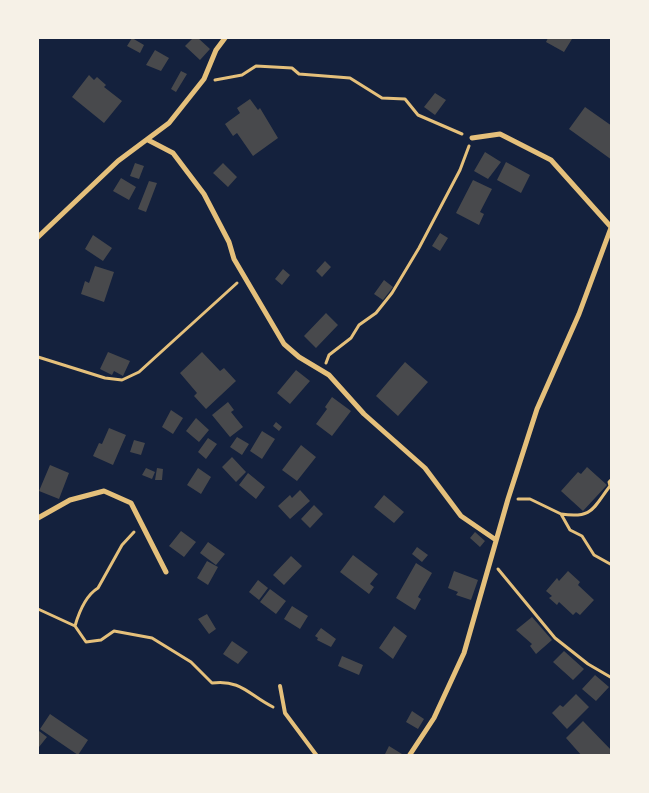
<!DOCTYPE html>
<html>
<head>
<meta charset="utf-8">
<style>
	body { margin:0 }
	#map { position:relative; width:649px; height:793px; overflow:hidden; background:#14213d; font-family:"Sofia Sans Condensed",sans-serif }
	canvas { display:block }
	.frame { position:absolute; inset:0; border:39px solid #f6f1e7; pointer-events:none }
</style>
</head>
<body>
<div id="map">
<canvas width="649" height="793"></canvas>
<div class="frame"></div>
</div>
<script>
const context = document.querySelector('canvas').getContext('2d');
context.lineJoin = 'round';
function fill(path, color) {
  context.fillStyle = color;
  context.fill(path, 'evenodd');
}
function strokePath(path, color, width, dash) {
  context.strokeStyle = color;
  context.lineWidth = width;
  context.lineCap = dash ? 'butt' : 'round';
  context.setLineDash(dash || []);
  context.stroke(path);
}
fill(new Path2D(`
	M132 38 144 45 140 53 127 46Z
	M193 38H198L210 49 200 60 185 46Z
	M548 38H569L572 39 564 52 546 42Z
	M155 50 169 58 161 71 146 65Z
	M181 71 187 74 176 92 171 89Z
	M89 75 94 80 97 77 106 85 104 87 122 101 104 123 72 97Z
	M435 93 446 100 435 115 424 107Z
	M250 99 258 110 260 108 278 138 253 156 237 133 233 136 225 124 240 113 237 108Z
	M585 107 612 126V160L569 129Z
	M485 152 501 162 488 179 474 171Z
	M506 162 530 175 521 193 497 180Z
	M135 163 144 166 139 179 130 176Z
	M223 163 237 177 228 187 213 173Z
	M121 178 136 187 129 200 113 191Z
	M473 180 492 189 480 212 484 214 479 225 456 213Z
	M149 181 157 183 146 212 138 209Z
	M440 233 448 238 440 251 432 246Z
	M93 235 112 248 103 261 85 249Z
	M325 261 331 267 322 277 316 271Z
	M95 266 114 272 104 302 81 294 85 281 89 283Z
	M283 269 290 275 282 285 275 279Z
	M384 280 393 287 383 300 374 294Z
	M326 313 338 325 316 348 304 336Z
	M108 352 130 361 123 376 114 371 112 375 100 369Z
	M202 352 220 371 224 368 236 381 206 409 194 396 197 393 180 373Z
	M405 362 428 382 398 416 376 396Z
	M296 370 310 381 290 404 277 393Z
	M332 397 351 411 332 436 316 424 327 409 325 407Z
	M228 402 234 410 231 412 243 427 230 437 212 415Z
	M171 410 183 418 173 434 162 427Z
	M196 418 209 430 199 442 186 431Z
	M276 422 282 427 279 431 273 426Z
	M109 428 126 435 113 465 93 456 99 443 102 444Z
	M262 431 275 439 262 459 250 451Z
	M237 437 249 444 242 455 230 447Z
	M208 438 217 444 206 459 198 452Z
	M134 440 145 443 141 455 130 452Z
	M301 445 316 457 297 481 282 470Z
	M232 457 246 472 236 482 222 467Z
	M50 465 69 473 59 499 39 491Z
	M587 467 607 485 583 511 561 491 578 472 581 474Z
	M146 468 155 472 152 479 142 475Z
	M157 468 163 469 162 480H155Z
	M198 468 211 477 201 494 187 485Z
	M248 473 265 487 256 499 239 485Z
	M300 490 310 501 290 519 278 506 290 495 292 498Z
	M384 495 404 512 394 523 374 507Z
	M314 505 323 514 310 528 301 519Z
	M181 531 196 542 184 557 169 546Z
	M475 532 485 541 480 547 470 538Z
	M208 542 225 554 216 565 200 553Z
	M417 547 428 555 422 562 412 554Z
	M353 555 378 574 370 584 374 587 369 594 340 572Z
	M291 556 302 566 284 585 273 575Z
	M207 561 218 567 208 585 197 578Z
	M416 563 432 573 418 597 421 599 415 610 396 598Z
	M454 571 478 580 471 600 456 595 458 592 448 588Z
	M568 571 580 582 578 585 594 600 580 615 576 612 573 615 559 602 557 605 549 598 552 596 546 591 557 578 559 581Z
	M258 580 268 588 259 600 249 592Z
	M270 589 286 601 276 614 260 602Z
	M292 606 308 616 300 629 284 619Z
	M207 614 216 629 209 634 198 619Z
	M532 617 552 640 536 654 530 646 532 644 516 630Z
	M394 626 407 636 393 659 379 648Z
	M321 628 336 639 331 647 317 640 318 638 315 636Z
	M232 641 248 652 238 664 223 654Z
	M564 651 584 669 573 680 553 662Z
	M342 656 363 665 359 675 338 666Z
	M595 675 609 687 596 701 582 689Z
	M576 694 589 707 567 729 552 713 560 705 563 707Z
	M412 711 424 719 418 729 406 722Z
	M50 714 88 740 78 755 40 729Z
	M583 721 612 751 608 756H582L566 738Z
	M39 731 47 737 39 747 38 745Z
	M389 746 402 754 401 756H384Z`), '#48494c');
strokePath(new Path2D(`
	M215 80 242 75 256 66 292 68 299 74 350 78 382 98 405 99 418 115 462 134
	M38 357 105 378 122 380 139 372 237 283
	M326 363 329 355 351 338 359 325 376 313 392 293 419 248 460 170 469 146
	M518 499H530L561 514 570 530 582 536 594 555 612 565
	M561 514C593 519 593 508 610 486L609 482 612 479
	M134 532 122 545 98 588C85 596 79 612 75 626L86 642 101 640 114 631 152 638 191 662 212 683C241 679 250 696 273 707
	M498 569 555 638 588 664 612 678
	M38 609 75 626`), '#e5c07b', 3);
strokePath(new Path2D(`
	M280 686 285 713 317 756`), '#e5c07b', 4);
strokePath(new Path2D(`
	M472 138 500 134 551 160 611 227
	M148 140 173 153 204 194 229 242 234 259 284 344 299 357 329 375 364 414 425 468 461 516 496 540
	M38 237 118 161 169 123 204 79 216 50 225 38
	M38 518 70 500 104 491 131 503 166 572
	M409 756 434 718 464 653 508 499 537 409 579 314 612 225`), '#e5c07b', 5);
</script>
</body>
</html>
